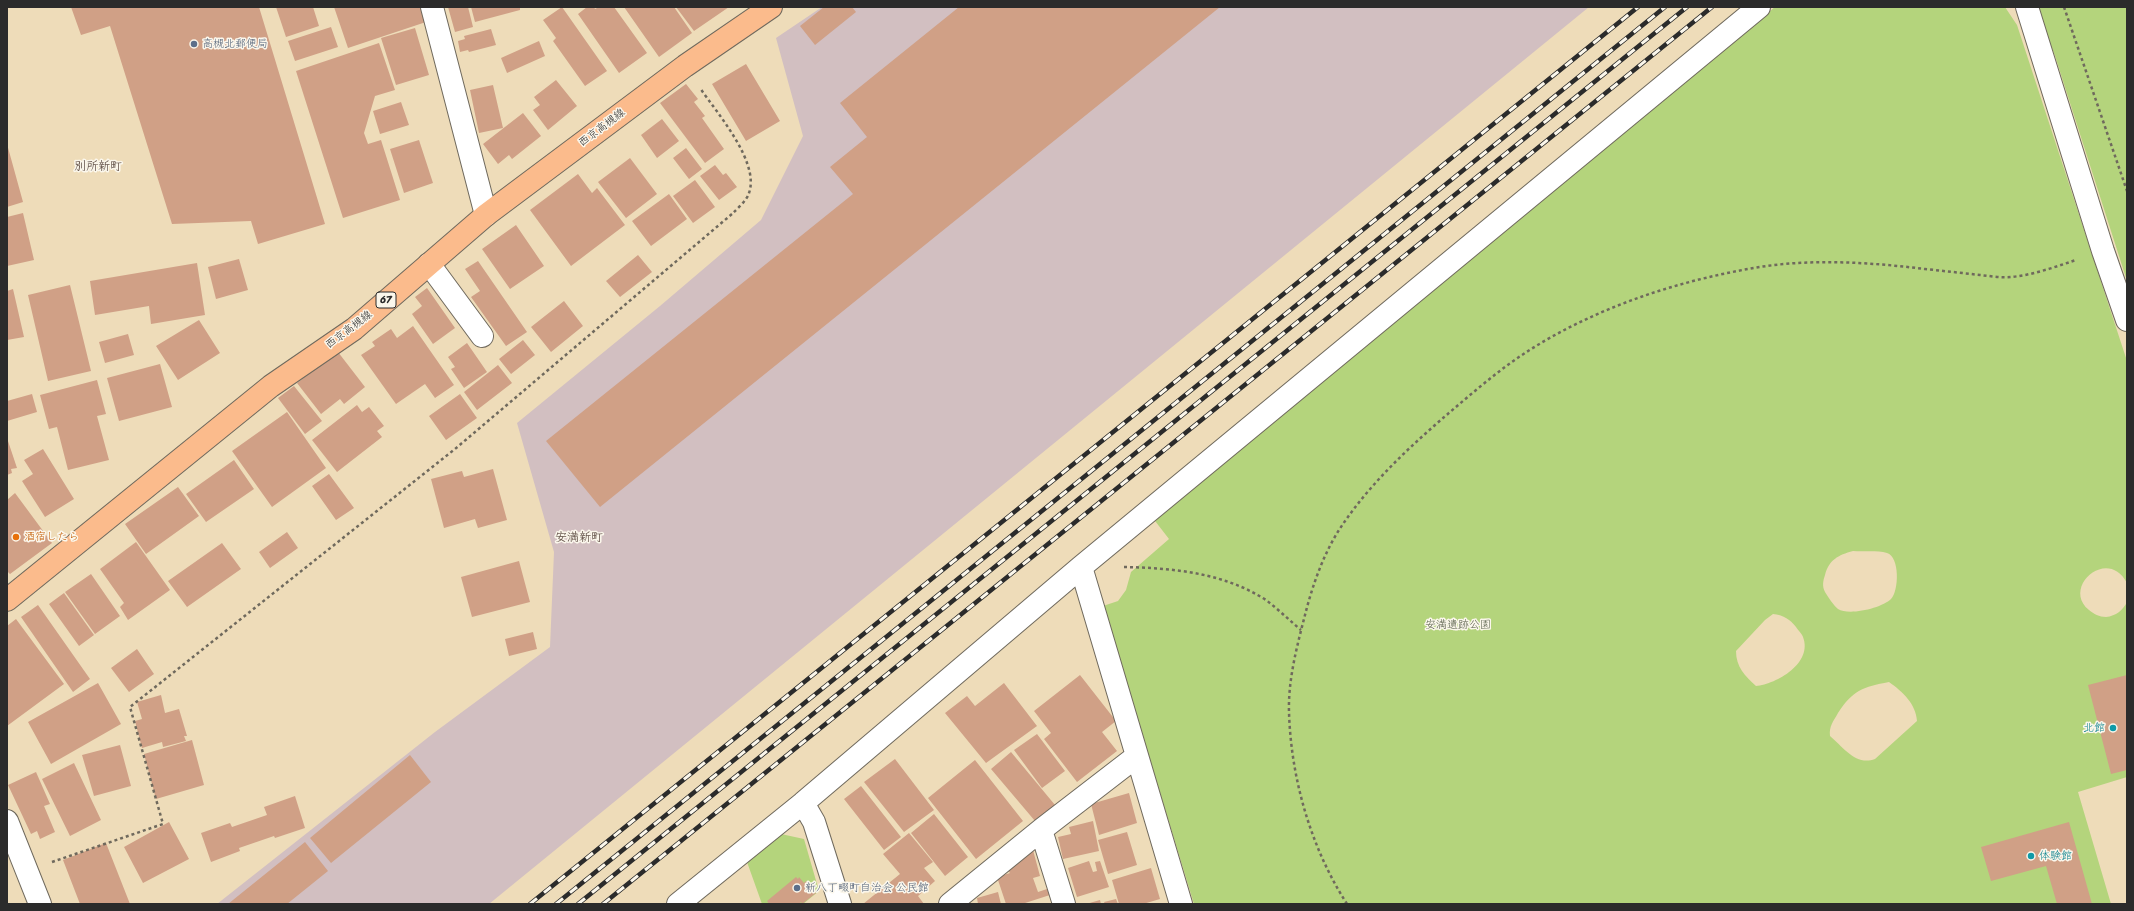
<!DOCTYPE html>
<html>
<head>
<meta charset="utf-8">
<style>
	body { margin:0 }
	#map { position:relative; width:2134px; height:911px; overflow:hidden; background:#eedcb9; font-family:Sriracha,sans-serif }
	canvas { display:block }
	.frame { position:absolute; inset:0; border:8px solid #2b2b2b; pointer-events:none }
</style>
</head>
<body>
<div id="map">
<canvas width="2134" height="911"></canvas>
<div class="frame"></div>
</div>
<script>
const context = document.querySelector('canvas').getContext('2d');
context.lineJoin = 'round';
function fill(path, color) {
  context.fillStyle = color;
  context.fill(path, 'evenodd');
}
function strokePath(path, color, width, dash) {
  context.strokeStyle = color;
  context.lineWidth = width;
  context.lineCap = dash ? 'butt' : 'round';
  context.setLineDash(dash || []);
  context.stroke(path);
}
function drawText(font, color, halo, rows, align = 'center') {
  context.font = font + ' Sriracha,"Klee One",sans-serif';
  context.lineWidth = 3;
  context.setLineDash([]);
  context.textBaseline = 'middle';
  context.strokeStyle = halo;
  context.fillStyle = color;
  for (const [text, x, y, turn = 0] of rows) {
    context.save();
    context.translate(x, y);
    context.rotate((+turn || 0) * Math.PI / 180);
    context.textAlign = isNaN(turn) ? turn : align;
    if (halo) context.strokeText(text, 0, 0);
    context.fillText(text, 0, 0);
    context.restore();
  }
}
fill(new Path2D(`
	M822 7H1589L489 904H217L435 732 550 647 554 552 517 423 660 306 761 220 803 136 776 38Z`), '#d2bfc1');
fill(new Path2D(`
	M1775 7H2005L2017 25 2127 361V583C2108 546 2061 587 2089 610 2094 614 2099 617 2106 617 2116 616 2123 610 2127 602V777L2078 792 2111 904H1194L1103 606 1118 601 1126 590 1131 572 1169 539 1152 517ZM1853 551C1863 552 1877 550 1887 553 1900 557 1899 591 1891 599 1882 608 1849 616 1838 609 1834 606 1828 597 1825 592 1822 586 1823 581 1825 575 1829 560 1838 555 1853 551ZM1773 614C1783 615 1790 619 1796 627 1798 630 1802 634 1803 637 1813 663 1777 684 1756 686 1745 676 1736 667 1736 651L1765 620ZM1889 682C1903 692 1916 704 1917 721L1875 759C1856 766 1844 748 1830 736 1829 726 1833 722 1838 713 1853 690 1863 687 1889 682Z
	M2036 7H2127V281L2055 56Z
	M781 834 804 839 819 891 803 904H762L747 862Z`), '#b4d47c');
fill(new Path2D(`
	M71 7H259L325 224 258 244 251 221 172 224 110 26 81 35Z
	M276 7H313L319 26 286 37Z
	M334 7H421L426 22 348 48Z
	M448 7H468L473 27 455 32Z
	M471 7H520V10L475 22Z
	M562 7 607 71 585 86 553 41 556 38 543 20Z
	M587 7H594L595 9 599 7H614L647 53 619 73 578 14Z
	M624 7H674L692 33 659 57Z
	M676 7H729L694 31Z
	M824 7H852L856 12 815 45 800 26Z
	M959 7H1220L600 507 546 441 853 194 830 167 867 137 840 103Z
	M331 27 338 47 295 61 288 41Z
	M415 28 429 75 396 85 381 38Z
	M491 29 496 45 469 52 468 50 460 52 458 41 465 39 464 36Z
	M539 41 545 56 507 73 501 58Z
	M379 43 395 90 375 96 364 133 368 144 381 140 400 200 343 218 296 71Z
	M746 64 780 121 746 141 712 84Z
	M556 80 577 106 548 130 533 110 540 105 534 97Z
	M686 84 698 99 694 102 705 116 702 118 724 149 705 163 660 103Z
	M493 85 503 128 479 133 470 90Z
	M401 102 409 125 380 134 373 111Z
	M523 113 541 136 512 159 509 155 498 164 483 144Z
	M662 119 679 141 657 158 641 135Z
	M419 140 433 183 404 193 390 149Z
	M7 144 23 202 7 207Z
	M686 148 702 169 689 179 673 158Z
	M630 158 657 194 626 218 598 182Z
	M715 165 723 175 726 173 737 187 719 200 700 176Z
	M578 174 592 193 597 188 625 225 571 266 530 210Z
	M695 180 715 207 693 223 673 196Z
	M669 194 687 219 651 246 632 221Z
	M23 213 34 260 7 266V217Z
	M516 225 544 266 510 289 482 249Z
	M638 255 652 272 620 297 606 281Z
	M239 259 248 290 216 299 208 267Z
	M478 261 527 332 506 346 471 297 480 291 465 269Z
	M197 263 205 315 151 324 149 306 95 315 90 281Z
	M70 285 91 371 48 381 28 295Z
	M427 288 455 328 433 344 412 314 422 306 415 297Z
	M13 289 24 337 7 340V291Z
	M564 301 583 326 551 352 531 327Z
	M199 320 220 353 178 380 156 346Z
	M413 326 454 385 435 398 425 384 396 404 361 355 375 346 372 342 391 329 397 338Z
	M128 334 134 355 105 363 99 342Z
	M523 340 535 355 511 374 499 359Z
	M467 343 487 372 464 388 451 369 455 367 448 357Z
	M338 352 365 387 344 404 340 399 321 414 297 383Z
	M160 364 172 407 119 421 107 378Z
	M498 365 512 383 477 410 464 392Z
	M97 380 106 414 97 416 109 460 68 470 57 427 49 429 40 395Z
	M294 386 322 421 305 434 278 398Z
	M32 394 37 412 7 421V401Z
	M460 394 477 418 446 440 429 416Z
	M357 405 362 412 369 407 384 426 377 431 382 437 337 472 312 440Z
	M287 412 326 468 272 507 232 451Z
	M7 438 17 468 11 469 12 473 7 475Z
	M43 449 74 499 45 517 22 481 33 474 24 460Z
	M234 460 254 489 206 522 186 494Z
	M493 469 507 520 478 528 475 519 444 528 431 479 462 471 464 477Z
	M329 474 354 508 336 520 312 486Z
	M178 487 199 516 146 554 125 524Z
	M15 493 52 543 10 574 7 571V500Z
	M287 532 298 548 270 568 259 552Z
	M136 542 170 590 128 620 120 607 124 603 100 569Z
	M222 543 241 569 187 607 168 581Z
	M519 561 530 602 472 617 461 577Z
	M91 574 120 616 95 634 65 592Z
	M64 593 94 635 79 646 49 604Z
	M38 605 90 679 73 692 21 617Z
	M16 619 64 684 7 726V626Z
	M533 632 537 649 509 656 505 639Z
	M137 649 154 674 129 692 111 668Z
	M1080 675 1116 721 1102 732 1117 751 1077 782 1044 739 1051 733 1034 711Z
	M2127 675V770L2111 774 2088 685Z
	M98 683 121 724 51 764 28 722Z
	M1004 683 1037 726 986 763 945 713 967 696 975 706Z
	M161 695 165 713 179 709 187 736H184L186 741 163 747 162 742 142 748 135 721 142 719 137 702Z
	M1037 734 1065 771 1042 788 1014 750Z
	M192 740 204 785 156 799 144 754Z
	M120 745 131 786 94 796 82 755Z
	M1011 752 1055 805 1035 821 991 769Z
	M410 755 431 782 331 863 310 838Z
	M895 759 934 810 904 832 864 782Z
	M975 760 1023 821 976 859 928 798Z
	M74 763 101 820 70 836 42 779Z
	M36 772 50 804 44 806 55 832 40 839 37 831 31 834 8 785Z
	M861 786 901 837 884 850 844 799Z
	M1129 793 1137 823 1099 835 1091 804Z
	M295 796 305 828 275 838 274 836 239 848 240 851 211 862 201 833 230 823 232 827 267 815 264 807Z
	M934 814 968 857 945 876 911 833Z
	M1093 821 1099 851 1063 859 1058 837 1071 834 1069 827Z
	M169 822 189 859 143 883 124 847Z
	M2069 822 2092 904H2057L2046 866 1991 881 1981 847Z
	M1127 832 1137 865 1108 874 1098 840Z
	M909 833 933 862 924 868 935 881 918 896 924 904H863L900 874 883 854Z
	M305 842 328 871 287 904H228Z
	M106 843 130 904H80L63 860Z
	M1033 850 1040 876 1033 878 1038 892 1047 889 1050 895 1022 904H1006L997 877 1010 873 1008 871Z
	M1089 861 1093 872 1097 871 1095 862 1100 861 1109 887 1077 897 1068 868Z
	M1151 868 1160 899 1143 904H1119L1112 880Z
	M796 877 798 879 799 877 804 883 806 881 816 893 802 904 801 902 799 904H769L767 901Z
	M998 892 1001 904H978L977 898Z
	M1116 899 1118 904H1105L1104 902Z
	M1100 900 1101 904H1086Z`), '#d0a086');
const minor = new Path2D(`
	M432 7 486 215
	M2027 7 2103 251 2127 320
	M429 264 482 336
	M1081 567 1181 904
	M803 803 814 822 840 904
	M7 821 40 904
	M678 904 803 803 1081 567 1759 7
	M950 904 1041 830
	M1064 904 1041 830 1137 756`);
const primary = new Path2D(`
	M7 600 271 386 354 329 486 215 685 66 771 7`);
strokePath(minor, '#6f695d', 24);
strokePath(primary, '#6f695d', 24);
strokePath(new Path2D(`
	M2064 7 2127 191
	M1124 567C1174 568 1224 573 1266 600 1278 609 1289 620 1301 630
	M52 862 163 824 130 707 455 449 732 214C738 208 747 200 749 193 760 162 717 113 700 88
	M1347 904C1311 848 1291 779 1289 712 1288 680 1297 646 1305 615 1312 587 1323 555 1339 530 1367 487 1404 452 1443 418 1469 396 1496 372 1525 353 1591 310 1670 283 1748 269 1806 258 1867 262 1925 269 1944 271 1962 273 1980 275 1990 276 2001 278 2011 277 2033 275 2055 267 2076 260`), '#6f695d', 2.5, [3, 3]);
strokePath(minor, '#fff', 22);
strokePath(primary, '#fbbb8c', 22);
const rail = new Path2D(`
	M530 904 1638 7
	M556 904 1665 7
	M578 904 1687 7
	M603 904 1712 7`);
strokePath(rail, '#2b2b2b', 4.5);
strokePath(rail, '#fbf7ec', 3, [9]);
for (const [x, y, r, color] of [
	[194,44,4,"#5c6f8a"],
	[16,537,4,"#e8710a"],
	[2113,728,4,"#0f9aa8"],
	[2031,856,4,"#0f9aa8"],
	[797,888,4,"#5c6f8a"]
]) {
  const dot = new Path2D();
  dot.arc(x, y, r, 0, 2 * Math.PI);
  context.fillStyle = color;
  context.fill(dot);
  strokePath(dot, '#fbf7ec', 1.5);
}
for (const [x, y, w] of [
	[386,300,20]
]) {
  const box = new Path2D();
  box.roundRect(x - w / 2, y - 8, w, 16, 3);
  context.fillStyle = '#fbf7ec';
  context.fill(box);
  strokePath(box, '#2b2b2b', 1);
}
drawText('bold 10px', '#2b2b2b', null, [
	["67",386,300]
]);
drawText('11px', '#4e5e75', '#fbf7ec', [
	["高槻北郵便局",202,44],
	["新八丁畷町自治会 公民館",805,888]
], 'left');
drawText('11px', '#2b2b2b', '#fbf7ec', [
	["西京高槻線",602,128,-37],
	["西京高槻線",349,330,-37]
]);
drawText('11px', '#c56008', '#fbf7ec', [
	["酒宿したら",24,537]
], 'left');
drawText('11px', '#4d553f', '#fbf7ec', [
	["安満遺跡公園",1458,625]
]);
drawText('11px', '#0d838f', '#fbf7ec', [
	["北館",2105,728],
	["体験館",2039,856,"left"]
], 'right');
drawText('bold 12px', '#65544b', '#fbf7ec', [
	["別所新町",98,167],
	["安満新町",579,538]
]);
</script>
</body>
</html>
